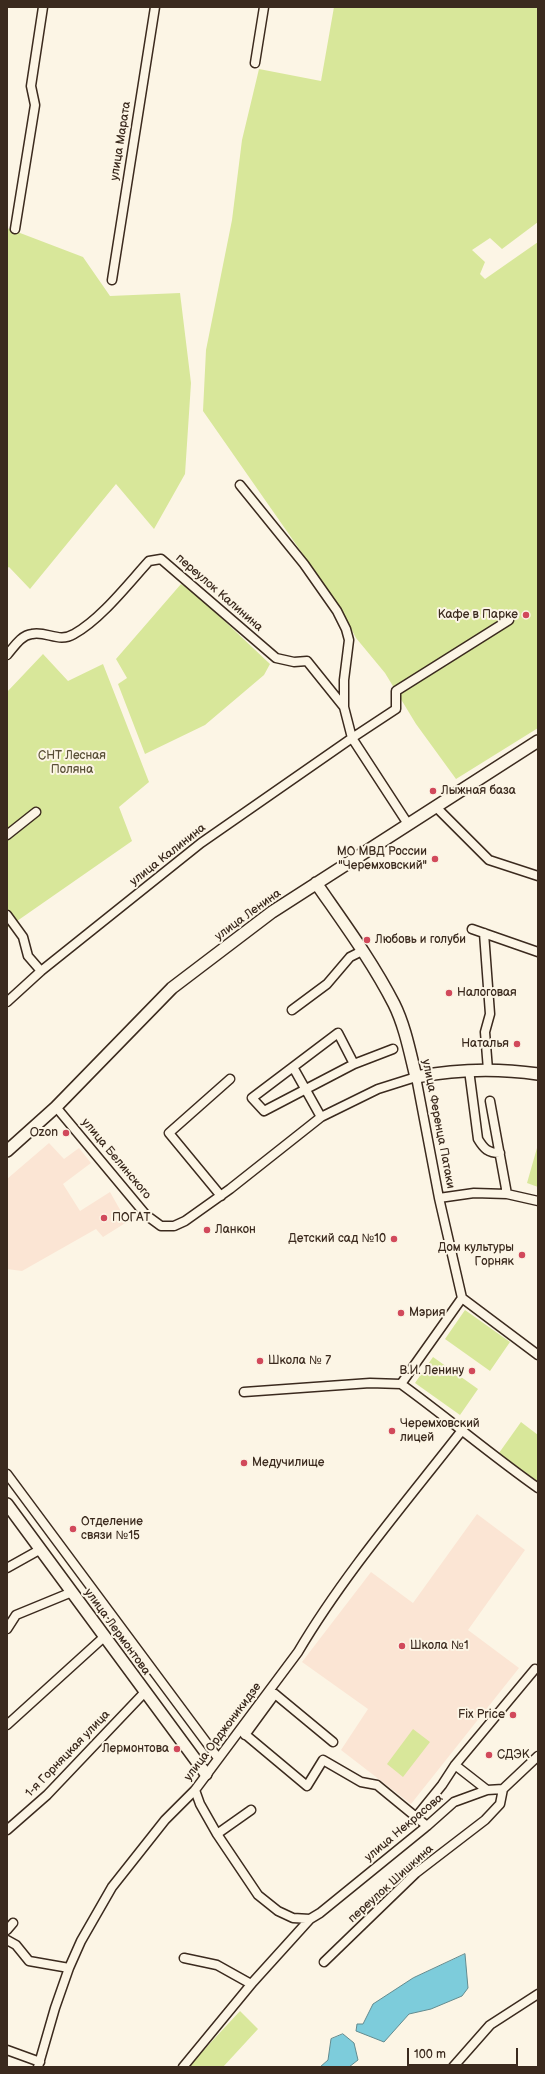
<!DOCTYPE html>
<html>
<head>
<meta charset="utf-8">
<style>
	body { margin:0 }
	#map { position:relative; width:545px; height:2074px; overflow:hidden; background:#fcf5e5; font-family:"Balsamiq Sans",sans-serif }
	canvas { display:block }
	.frame { position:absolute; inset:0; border:8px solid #3b2a1e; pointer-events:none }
	.scale { position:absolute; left:407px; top:2048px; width:111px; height:18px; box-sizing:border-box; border:2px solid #3b2a1e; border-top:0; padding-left:5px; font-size:12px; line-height:14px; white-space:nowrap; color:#3b2a1e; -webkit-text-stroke:3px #fcf5e5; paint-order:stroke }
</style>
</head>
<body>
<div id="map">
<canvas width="545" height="2074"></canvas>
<div class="frame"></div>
<div class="scale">100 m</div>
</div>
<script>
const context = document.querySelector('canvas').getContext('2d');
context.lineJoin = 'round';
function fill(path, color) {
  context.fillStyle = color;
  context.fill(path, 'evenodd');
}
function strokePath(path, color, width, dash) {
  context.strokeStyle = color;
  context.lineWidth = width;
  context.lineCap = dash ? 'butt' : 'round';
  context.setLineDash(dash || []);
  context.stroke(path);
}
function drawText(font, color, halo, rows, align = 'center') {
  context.font = font + ' "Balsamiq Sans",sans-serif';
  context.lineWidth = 4;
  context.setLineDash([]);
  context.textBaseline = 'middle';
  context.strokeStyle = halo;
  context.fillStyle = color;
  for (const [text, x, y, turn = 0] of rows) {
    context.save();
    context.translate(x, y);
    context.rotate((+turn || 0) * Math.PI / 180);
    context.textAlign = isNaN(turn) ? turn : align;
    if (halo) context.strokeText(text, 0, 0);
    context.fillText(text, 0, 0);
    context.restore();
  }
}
fill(new Path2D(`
	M49 1143 64 1159 79 1148 91 1163 63 1184 80 1211 110 1192 127 1222 103 1237 96 1229 22 1271 7 1269V1179Z
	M477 1514 525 1550 468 1630 519 1668 411 1804 341 1750 368 1709 302 1662 371 1572 413 1603Z`), '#fbe5d4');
fill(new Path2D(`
	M334 7H538V222L502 249 490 238 472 250 485 262 480 274 485 279 538 242V728L456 779 416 724 385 673 356 638 339 606 203 411 206 350 232 220 242 140 259 69 321 81Z
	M7 228 83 257 110 296 180 293 191 383 185 474 154 529 116 484 30 589 9 567 7 568Z
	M181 584 197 595 270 664 264 675 205 725 145 754 118 684 127 678 116 659Z
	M43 654 68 681 103 664 149 782 119 807 132 841 7 928V692Z
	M537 1148H538V1187L527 1183Z
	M465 1310 510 1342 490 1371 445 1339Z
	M433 1357 478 1389 460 1415 415 1383Z
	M521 1422 538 1435V1482L499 1453Z
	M413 1729 430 1742 403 1777 387 1764Z
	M240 2011 258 2029 223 2067H188Z`), '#d8e79a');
const water = new Path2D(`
	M465 1954 468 1988 462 1996 431 2009 409 2014 384 2042 356 2031 357 2024H363L373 2004 413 1978Z
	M343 2034 354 2043 358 2060 349 2067H320L328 2060 331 2039Z`);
fill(water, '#7dccdb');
strokePath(water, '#638b8f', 1);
const street = new Path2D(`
	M255 63 264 7
	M15 229 35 105 31 86 43 7
	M112 280 155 7
	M240 485 304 564 337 611 346 629 349 640 344 680V707
	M7 655C14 647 21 635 32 634 47 631 59 643 74 634 101 619 128 584 149 561L161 559 276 658 294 662 307 661 344 707 352 738 408 824
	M436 807 489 860 538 876
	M7 835 36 812
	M7 915 23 937 28 956 41 971
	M472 929 538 952
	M484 933 490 1014 485 1032 488 1070
	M7 1002 41 971 201 843 352 738 396 709V691L509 620
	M292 1010 327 984 350 957 362 951
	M354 1064 338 1033 252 1098 264 1111 354 1064 393 1049
	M293 1067 321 1117
	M469 1070 478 1139C484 1149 488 1153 500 1153
	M490 1101 507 1194
	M56 1107 146 1215 161 1226H174L185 1221 230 1189 321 1117 378 1089 416 1077 439 1198 462 1298 538 1355
	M221 1196 169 1133 230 1079
	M439 1198 474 1193 507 1194 538 1201
	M401 1384C448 1418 491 1455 538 1488
	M401 1384 462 1298
	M244 1392 370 1383 401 1384
	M7 1474 218 1758
	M7 1568 41 1549
	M7 1629 16 1615 72 1592
	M7 1725 104 1637
	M240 1730 307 1786 323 1760 361 1782 377 1785 427 1826
	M245 1735 275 1694 333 1742
	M195 1790 200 1804 217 1834 258 1895 278 1911 293 1918 310 1919 320 1913 427 1826 454 1802 487 1790 503 1789 538 1756
	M487 1790 455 1765 535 1669
	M416 1817 442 1785 455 1765
	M7 1830 47 1795 144 1693
	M217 1834 251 1810
	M7 1930 13 1923
	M7 1940 16 1945 29 1961 69 1968
	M184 1958 217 1965 251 1984
	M324 1962 416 1873 485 1820 500 1804 503 1789
	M7 2050 40 2062
	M38 2067 55 2008 69 1968 81 1941 112 1887 165 1820 195 1790 298 1652C344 1574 407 1501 463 1429
	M183 2067 253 1982 310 1919
	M453 2067 490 2025 538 1994`);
const secondary = new Path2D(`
	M316 883C343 922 372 961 394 1004 405 1026 410 1053 416 1077 457 1069 496 1068 538 1074
	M7 1151 56 1107 172 988 272 912 538 741
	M7 1504 206 1774`);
strokePath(street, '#3b2a1e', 11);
strokePath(secondary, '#3b2a1e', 14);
strokePath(street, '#fcf5e5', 8);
strokePath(secondary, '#fcf5e5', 11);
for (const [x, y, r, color] of [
	[526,615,4,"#d1495b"],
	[433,791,4,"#d1495b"],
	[435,859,4,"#d1495b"],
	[367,940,4,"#d1495b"],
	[449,993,4,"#d1495b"],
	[517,1044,4,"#d1495b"],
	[66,1133,4,"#d1495b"],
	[104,1218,4,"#d1495b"],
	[207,1230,4,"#d1495b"],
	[394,1239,4,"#d1495b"],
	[522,1255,4,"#d1495b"],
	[401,1313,4,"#d1495b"],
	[260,1361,4,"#d1495b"],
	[472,1371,4,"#d1495b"],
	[392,1431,4,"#d1495b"],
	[244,1463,4,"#d1495b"],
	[73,1529,4,"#d1495b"],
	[402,1646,4,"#d1495b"],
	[513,1715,4,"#d1495b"],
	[177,1749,4,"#d1495b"],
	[489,1755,4,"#d1495b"]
]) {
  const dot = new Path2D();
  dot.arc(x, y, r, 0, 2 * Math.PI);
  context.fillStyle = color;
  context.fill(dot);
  strokePath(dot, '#fcf5e5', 1.5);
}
drawText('12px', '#3b2a1e', '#fcf5e5', [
	["улица Марата",121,141,-81],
	["переулок Калинина",219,593,41],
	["улица Калинина",168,855,-38],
	["улица Ленина",248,915,-36],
	["улица Ференца Патаки",438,1124,79],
	["улица Белинского",116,1159,50],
	["улица Лермонтова",117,1632,54],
	["улица Орджоникидзе",223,1732,-53],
	["1-я Горняцкая улица",68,1754,-46],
	["улица Некрасова",404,1828,-40],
	["переулок Шишкина",391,1884,-42]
]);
drawText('12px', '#3b2a1e', '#fcf5e5', [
	["Кафе в Парке",518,615,"right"],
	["Лыжная база",441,791],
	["МО МВД России",427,852,"right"],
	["\"Черемховский\"",427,866,"right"],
	["Любовь и голуби",375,940],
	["Налоговая",457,993],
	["Наталья",509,1044,"right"],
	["Ozon",58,1133,"right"],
	["ПОГАТ",112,1218],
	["Ланкон",215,1230],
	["Детский сад №10",386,1239,"right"],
	["Дом культуры",514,1248,"right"],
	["Горняк",514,1262,"right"],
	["Мэрия",409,1313],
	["Школа № 7",268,1361],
	["В.И. Ленину",464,1371,"right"],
	["Черемховский",400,1424],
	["лицей",400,1438],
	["Медучилище",252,1463],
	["Отделение",81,1522],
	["связи №15",81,1536],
	["Школа №1",410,1646],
	["Fix Price",505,1715,"right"],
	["Лермонтова",169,1749,"right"],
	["СДЭК",497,1755]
], 'left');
drawText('12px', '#5a5037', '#fcf5e5', [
	["СНТ Лесная",72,756],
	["Поляна",72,770]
]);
</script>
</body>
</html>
